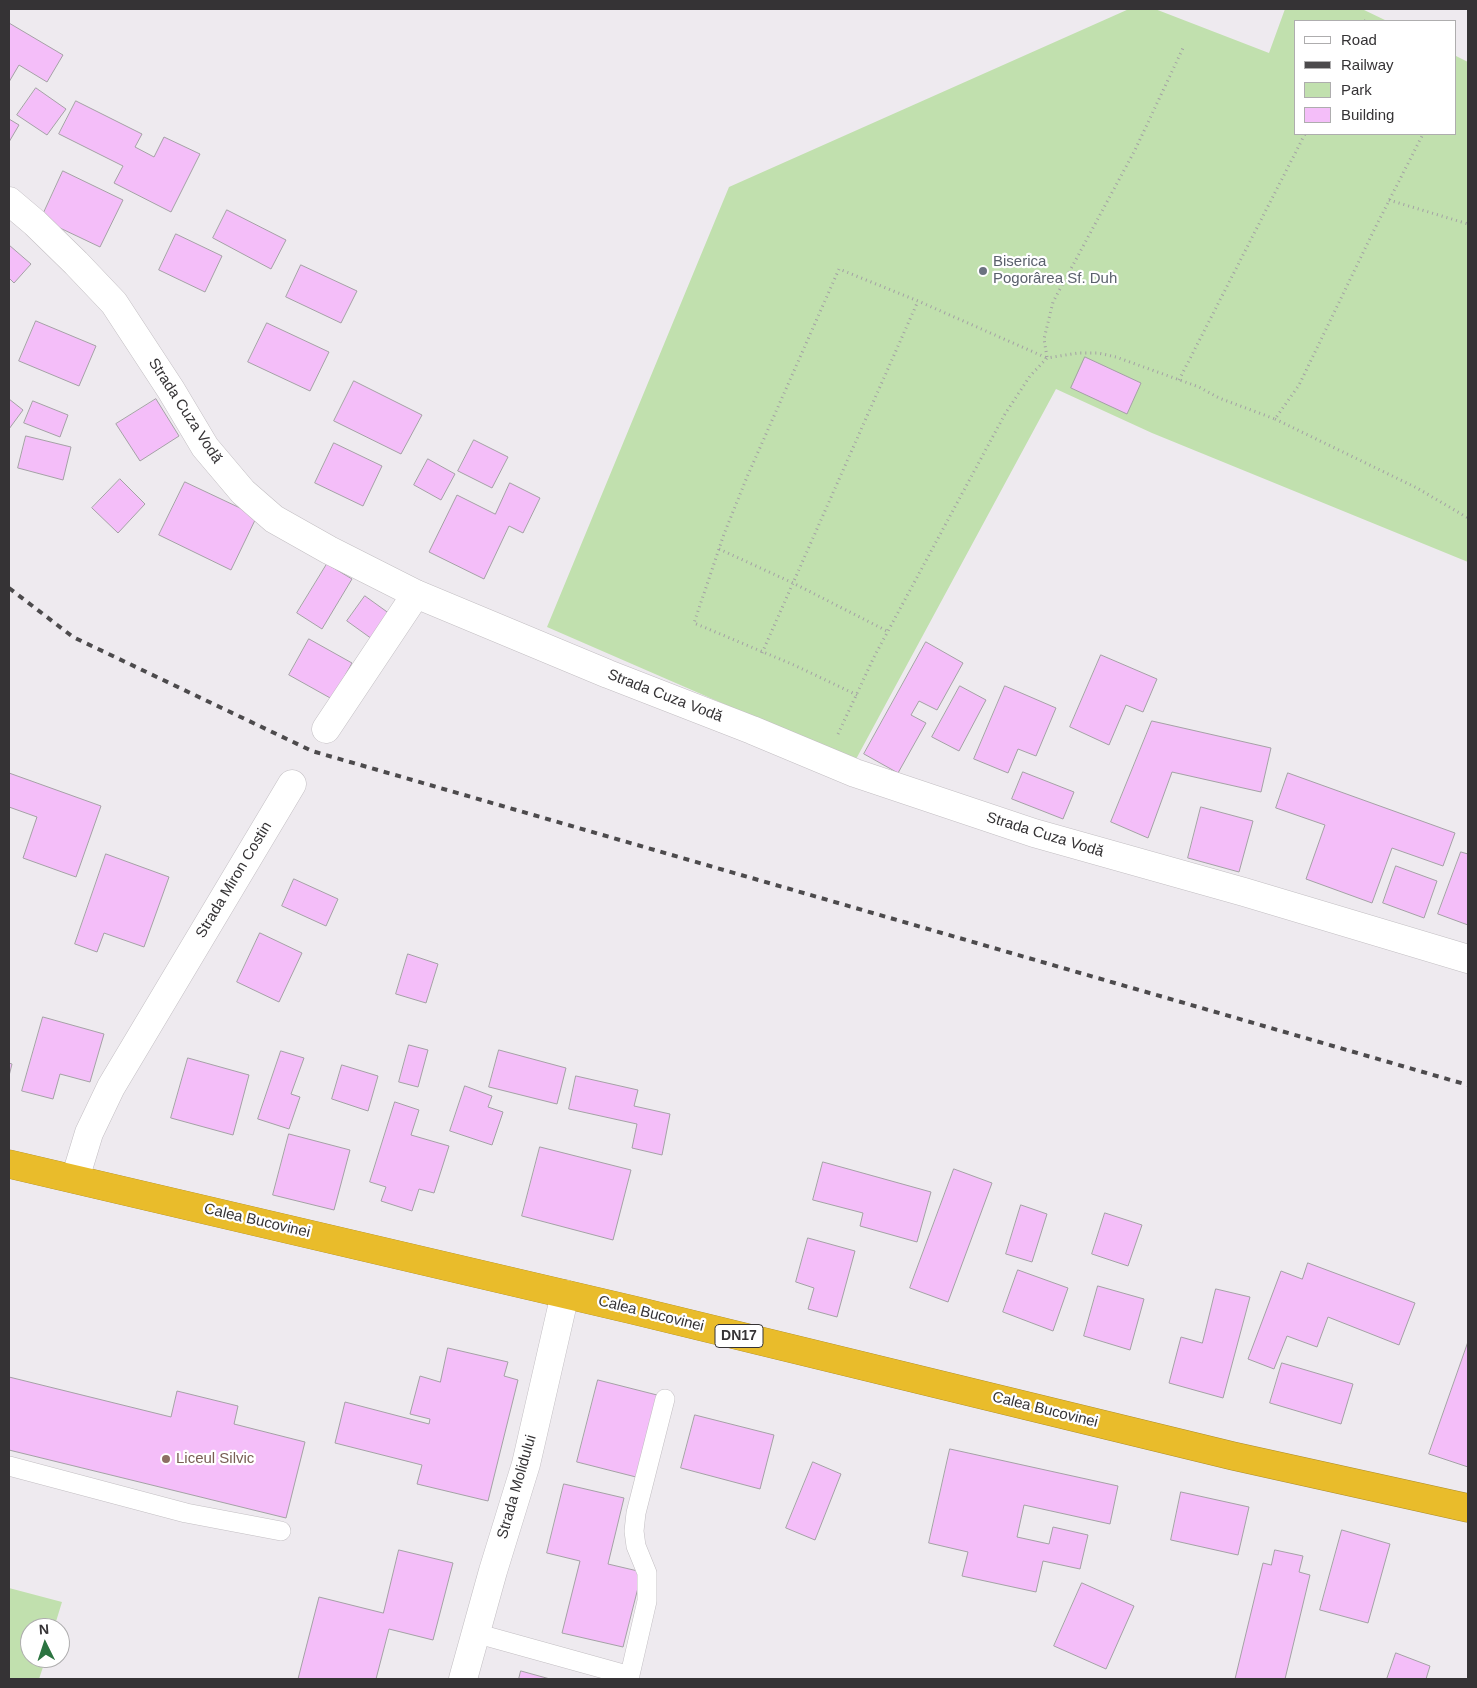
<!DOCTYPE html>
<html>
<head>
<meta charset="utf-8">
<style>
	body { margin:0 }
	#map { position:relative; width:1477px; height:1688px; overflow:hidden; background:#eeeaef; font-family:Helvetica,sans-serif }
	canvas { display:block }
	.frame { position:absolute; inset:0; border:10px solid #353335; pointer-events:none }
	.legend { position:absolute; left:1294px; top:20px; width:162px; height:115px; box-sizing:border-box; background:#fff; border:1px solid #aeadae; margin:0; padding:6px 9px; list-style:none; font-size:15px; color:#353335 }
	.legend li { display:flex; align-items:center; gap:10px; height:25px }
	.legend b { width:25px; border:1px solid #aeadae }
	.north { position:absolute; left:20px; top:1618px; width:50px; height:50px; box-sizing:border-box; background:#fff; border:1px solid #aeadae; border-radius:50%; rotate:356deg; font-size:14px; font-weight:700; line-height:20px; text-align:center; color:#353335 }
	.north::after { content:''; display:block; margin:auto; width:18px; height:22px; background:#2c7441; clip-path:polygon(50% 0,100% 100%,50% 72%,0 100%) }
</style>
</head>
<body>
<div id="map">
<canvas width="1477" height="1688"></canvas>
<div class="frame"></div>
<ul class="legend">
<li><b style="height:6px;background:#fff"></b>Road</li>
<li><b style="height:6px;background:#4c4a4c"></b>Railway</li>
<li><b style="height:14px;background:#c1e0ae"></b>Park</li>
<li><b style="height:14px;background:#f4bef9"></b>Building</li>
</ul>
<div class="north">N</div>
</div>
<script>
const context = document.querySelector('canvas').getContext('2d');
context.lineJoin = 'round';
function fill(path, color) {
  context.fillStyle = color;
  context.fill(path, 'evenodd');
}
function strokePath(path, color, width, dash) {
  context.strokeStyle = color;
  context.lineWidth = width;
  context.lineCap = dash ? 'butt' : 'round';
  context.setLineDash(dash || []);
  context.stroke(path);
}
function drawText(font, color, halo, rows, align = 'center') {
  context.font = font + ' Helvetica,sans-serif';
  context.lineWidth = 4.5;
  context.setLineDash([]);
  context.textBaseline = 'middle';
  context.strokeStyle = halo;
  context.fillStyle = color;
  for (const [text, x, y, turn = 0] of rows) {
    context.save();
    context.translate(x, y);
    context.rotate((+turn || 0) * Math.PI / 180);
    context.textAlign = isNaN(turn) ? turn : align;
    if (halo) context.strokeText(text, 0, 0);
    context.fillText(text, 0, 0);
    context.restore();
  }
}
fill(new Path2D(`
	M1129 9H1155L1269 53 1285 9H1362L1387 21H1296V134H1456V56L1468 62V562L1152 433 1056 389 855 761 547 627 729 187Z
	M9 1588 62 1602 54 1628H30V1658H46L39 1679H9Z`), '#c1e0ae');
const building = new Path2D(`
	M9 23 63 55 47 82 19 65 9 82Z
	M36 88 66 109 47 135 17 115Z
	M76 101 142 134 135 147 154 157 164 137 200 154 171 212 114 183 123 166 59 134Z
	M9 119 19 125 9 142Z
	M63 171 123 200 100 247 41 219Z
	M227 210 286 240 271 269 213 238Z
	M176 234 222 256 205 292 159 270Z
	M9 245 31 264 14 283 9 278Z
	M301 265 357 291 341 323 286 297Z
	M36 321 96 346 79 386 19 361Z
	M267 323 329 352 310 391 248 362Z
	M1085 357 1141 383 1127 414 1071 388Z
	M354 381 422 415 401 454 334 421Z
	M9 399 23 410 9 429Z
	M156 399 179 436 140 461 116 424Z
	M33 401 68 415 60 437 24 423Z
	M26 436 71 447 63 480 18 468Z
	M474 440 508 457 492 488 458 471Z
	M334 443 382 466 363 506 315 483Z
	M428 459 455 474 441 500 414 485Z
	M120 479 145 504 118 533 92 508Z
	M185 482 257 516 231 570 159 535Z
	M510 483 540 498 523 533 509 526 484 579 429 552 457 495 495 514Z
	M327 564 352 579 322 629 297 613Z
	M365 596 390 614 372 639 347 621Z
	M309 639 352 663 332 699 289 675Z
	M926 642 963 663 937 710 919 701 911 715 926 723 898 773 864 754Z
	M1101 655 1157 679 1143 712 1126 705 1109 745 1070 727Z
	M960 686 986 700 959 751 932 737Z
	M1005 686 1056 708 1036 756 1018 749 1008 773 974 759Z
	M1152 721 1271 748 1261 792 1172 772 1148 838 1111 822Z
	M1023 772 1074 792 1063 819 1012 799Z
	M9 773 101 806 76 877 23 858 37 817 9 807Z
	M1288 773 1455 833 1443 866 1392 848 1372 903 1306 879 1325 825 1276 808Z
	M1201 807 1253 821 1239 872 1188 858Z
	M1461 852 1468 854V925L1438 914Z
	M106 854 169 877 144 947 104 933 97 952 75 944Z
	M1396 866 1437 881 1424 918 1383 903Z
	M294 879 338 899 326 926 282 906Z
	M260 933 302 953 279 1002 237 982Z
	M408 954 438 964 426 1003 396 994Z
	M43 1017 104 1034 90 1082 60 1074 53 1099 22 1091Z
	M409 1045 428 1050 418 1087 399 1082Z
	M499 1050 566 1068 557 1104 489 1087Z
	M281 1051 304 1058 291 1094 300 1097 289 1129 258 1119Z
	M188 1058 249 1075 233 1135 171 1118Z
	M9 1063 12 1064 9 1076Z
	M342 1065 378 1076 368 1111 332 1099Z
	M576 1076 638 1090 634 1106 670 1114 662 1155 632 1148 637 1124 569 1109Z
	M465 1086 492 1096 488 1107 503 1112 492 1145 450 1131Z
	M395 1102 419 1110 411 1135 449 1146 434 1193 419 1189 412 1211 381 1201 386 1187 370 1182Z
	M289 1134 350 1150 334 1210 273 1195Z
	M540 1147 631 1170 613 1240 522 1216Z
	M823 1162 931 1192 917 1242 860 1226 863 1213 813 1200Z
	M954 1169 992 1183 948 1302 910 1288Z
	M1021 1205 1047 1214 1032 1262 1006 1254Z
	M1105 1213 1142 1225 1128 1266 1092 1254Z
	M808 1238 855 1251 837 1317 808 1309 814 1288 796 1282Z
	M1308 1263 1415 1303 1399 1345 1328 1317 1317 1347 1287 1336 1274 1369 1248 1359 1281 1271 1302 1279Z
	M1018 1270 1068 1288 1053 1331 1003 1312Z
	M1098 1286 1144 1299 1130 1350 1084 1336Z
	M1216 1289 1250 1297 1223 1398 1169 1383 1181 1337 1202 1343Z
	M1468 1342V1467L1429 1454Z
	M448 1348 508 1362 504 1376 518 1380 488 1501 417 1484 422 1465 335 1443 345 1402 429 1424 430 1419 410 1414 420 1376 440 1382Z
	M1282 1363 1353 1384 1341 1424 1270 1403Z
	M9 1377 171 1417 177 1391 238 1406 234 1424 305 1442 286 1518 9 1450Z
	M598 1380 657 1395 636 1477 577 1462Z
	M695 1415 774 1435 760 1489 681 1468Z
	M950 1449 1118 1486 1110 1524 1024 1505 1017 1537 1049 1544 1053 1527 1088 1535 1080 1569 1043 1561 1036 1592 962 1576 968 1552 929 1543Z
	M813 1462 841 1474 815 1540 786 1528Z
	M564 1484 624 1498 608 1564 642 1572 623 1647 562 1633 580 1561 547 1553Z
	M1181 1492 1249 1507 1238 1555 1171 1540Z
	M1342 1530 1390 1544 1368 1623 1320 1610Z
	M399 1550 453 1563 433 1640 389 1629 376 1679H298L319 1597 383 1613Z
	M1275 1550 1303 1556 1299 1572 1310 1575 1285 1679H1235L1263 1563 1271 1565Z
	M1082 1583 1134 1606 1106 1669 1054 1646Z
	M1396 1653 1430 1666 1426 1679H1387Z
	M521 1671 550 1679H519Z`);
fill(building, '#f4bef9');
strokePath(building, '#a4a1a5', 1);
const lane = new Path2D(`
	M9 1466 186 1513 281 1531
	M475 1633 630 1676
	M629 1679 647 1601V1573L636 1546 634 1531 636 1513 665 1399`);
const street = new Path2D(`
	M9 201 35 223 76 263 114 303 171 390 205 447 243 492 274 519 329 550 416 594 608 674 752 730 855 773 1034 833 1244 892 1468 959
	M326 729 416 594
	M75 1179 89 1133 111 1087 292 784
	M463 1679 493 1571 526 1464 565 1294`);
const highway = new Path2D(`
	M9 1164 633 1310 1233 1456 1468 1508`);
strokePath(lane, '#c2bec2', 20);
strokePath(street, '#c2bec2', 29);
strokePath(highway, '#aa8c2e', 29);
strokePath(new Path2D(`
	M1365 21 1366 20
	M1389 200 1468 224
	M1047 357 1044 339 1053 302 1135 150 1184 46
	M1179 380 1305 134
	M1275 419 1417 488 1468 518
	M719 549 793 583 887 631
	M762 653 918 301
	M857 695 794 665 694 623 724 534 747 477 839 269 918 301 1047 358
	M838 734 874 657 1005 414 1030 376 1047 358 1078 353H1098L1116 357 1199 387 1219 398 1275 419 1299 385 1372 234 1423 134`), '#a3a0a4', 3, [1, 4]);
strokePath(lane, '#fff', 19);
strokePath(street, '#fff', 28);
strokePath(highway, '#e9bc2b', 28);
strokePath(new Path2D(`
	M9 588 73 637 312 751 1468 1085`), '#4c4a4c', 4, [6, 6]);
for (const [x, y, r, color] of [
	[983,271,5,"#6b7280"],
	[166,1459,5,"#8d6e63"]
]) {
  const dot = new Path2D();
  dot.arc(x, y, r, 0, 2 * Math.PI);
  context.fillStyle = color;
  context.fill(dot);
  strokePath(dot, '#fff', 2);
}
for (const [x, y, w] of [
	[739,1336,48]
]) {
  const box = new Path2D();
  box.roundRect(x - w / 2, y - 11.5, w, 23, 4);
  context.fillStyle = '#fff';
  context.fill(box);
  strokePath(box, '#353335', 1);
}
drawText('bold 14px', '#353335', null, [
	["DN17",739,1336]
]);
drawText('15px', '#5b616d', '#fff', [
	["Biserica",993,262],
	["Pogorârea Sf. Duh",993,279]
], 'left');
drawText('15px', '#353335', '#fff', [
	["Strada Cuza Vodă",185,411,57],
	["Strada Cuza Vodă",665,696,21],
	["Strada Cuza Vodă",1045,835,17],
	["Strada Miron Costin",234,880,-59],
	["Calea Bucovinei",257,1221,13],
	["Calea Bucovinei",651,1314,14],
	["Calea Bucovinei",1045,1410,14],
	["Strada Molidului",517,1487,-74]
]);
drawText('15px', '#785e54', '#fff', [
	["Liceul Silvic",176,1459]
], 'left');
</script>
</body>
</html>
